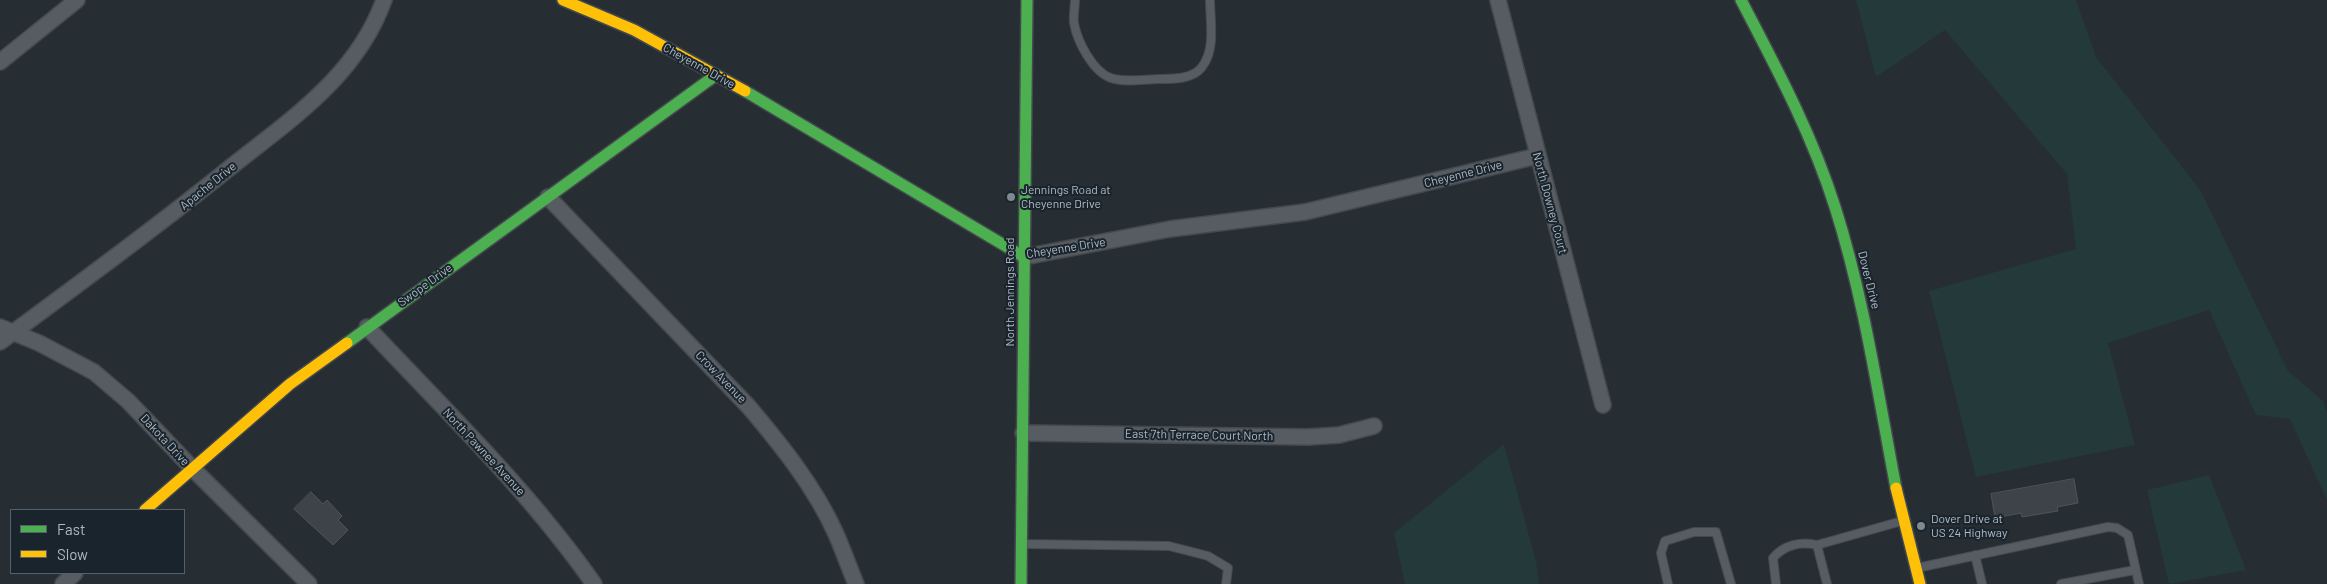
<!DOCTYPE html>
<html>
<head>
<meta charset="utf-8">
<style>
	body { margin:0 }
	#map { position:relative; width:2327px; height:584px; overflow:hidden; background:#262d33; font-family:Barlow,sans-serif }
	canvas { display:block }
	.legend { position:absolute; left:10px; top:509px; width:175px; height:65px; box-sizing:border-box; background:#1a242d; border:1px solid #56606a; margin:0; padding:6px 9px; list-style:none; font-size:15px; color:#afbac5 }
	.legend li { display:flex; align-items:center; gap:10px; height:25px }
	.legend b { width:25px; border:1px solid #56606a }
</style>
</head>
<body>
<div id="map">
<canvas width="2327" height="584"></canvas>
<ul class="legend">
<li><b style="height:6px;background:#4caf50"></b>Fast</li>
<li><b style="height:6px;background:#ffc107"></b>Slow</li>
</ul>
</div>
<script>
const context = document.querySelector('canvas').getContext('2d');
context.lineJoin = 'round';
function fill(path, color) {
  context.fillStyle = color;
  context.fill(path, 'evenodd');
}
function strokePath(path, color, width, dash) {
  context.strokeStyle = color;
  context.lineWidth = width;
  context.lineCap = dash ? 'butt' : 'round';
  context.setLineDash(dash || []);
  context.stroke(path);
}
function drawText(font, color, halo, rows, align = 'center') {
  context.font = font + ' Barlow,sans-serif';
  context.lineWidth = 4;
  context.setLineDash([]);
  context.textBaseline = 'middle';
  context.strokeStyle = halo;
  context.fillStyle = color;
  for (const [text, x, y, turn = 0] of rows) {
    context.save();
    context.translate(x, y);
    context.rotate((+turn || 0) * Math.PI / 180);
    context.textAlign = isNaN(turn) ? turn : align;
    if (halo) context.strokeText(text, 0, 0);
    context.fillText(text, 0, 0);
    context.restore();
  }
}
fill(new Path2D(`
	M1856 0H2076L2096 57 2201 191 2288 371 2323 401 2327 412V500L2290 419 2256 415 2209 310 2108 343 2135 445 1976 477 1929 291 2076 249 2067 174 1945 30 1876 77Z
	M1504 444 1536 561 1539 584H1405L1394 533Z
	M2209 475 2246 570 2169 584 2147 490Z`), '#24393a');
const building = new Path2D(`
	M2074 479 2078 503 2057 507 2058 511 2022 517 2021 513 1995 518 1991 494Z
	M311 492 323 504 327 500 342 516 338 520 348 530 333 545 294 509Z`);
fill(building, '#3d4348');
strokePath(building, '#4e545b', 1);
const lane = new Path2D(`
	M1075 0C1075 7 1073 16 1074 23 1077 41 1093 72 1111 78 1126 83 1145 79 1160 79 1174 79 1193 79 1202 67 1216 49 1210 21 1210 0
	M1023 544 1169 546 1208 556 1228 568 1226 584
	M1817 545 1902 521
	M1975 555 1982 584
	M1917 568 2108 527 2117 528 2128 535 2139 584
	M1668 584 1661 553 1665 541 1694 532H1716L1731 584
	M1776 584 1773 558C1784 545 1801 541 1817 545L1827 584
	M2061 584 2135 570`);
const street = new Path2D(`
	M1498 0 1603 405
	M0 62 77 0
	M548 197 749 407C781 445 815 487 836 534 843 550 849 567 856 584
	M1024 257 1170 229 1305 212 1537 156
	M0 327 39 343 94 372 128 401 192 468 309 584
	M367 327C445 410 528 490 594 584
	M0 342C76 286 153 230 227 170 288 121 356 78 384 0
	M1023 433 1308 437 1339 435 1374 426
	M63 584 75 573`);
const fast = new Path2D(`
	M1741 0C1776 67 1812 134 1835 207 1864 298 1878 394 1896 488
	M745 91 1024 257
	M347 343 716 75
	M1021 584 1027 0`);
const slow = new Path2D(`
	M563 0 634 30 745 91
	M1896 488 1920 584
	M145 510 290 384 347 343`);
strokePath(lane, '#44494e', 10);
strokePath(street, '#44494e', 18);
strokePath(fast, '#44494e', 14);
strokePath(slow, '#44494e', 14);
strokePath(lane, '#565c61', 8);
strokePath(street, '#565c61', 15);
strokePath(fast, '#4caf50', 11);
strokePath(slow, '#ffc107', 11);
for (const [x, y, r, color] of [
	[1011,197,5,"#7f8992"],
	[1921,526,5,"#7f8992"]
]) {
  const dot = new Path2D();
  dot.arc(x, y, r, 0, 2 * Math.PI);
  context.fillStyle = color;
  context.fill(dot);
  strokePath(dot, '#1a242d', 2);
}
drawText('12px', '#afbac5', '#1a242d', [
	["Cheyenne Drive",699,66,29],
	["Cheyenne Drive",1463,174,-14],
	["Apache Drive",208,186,-39],
	["North Downey Court",1550,203,75],
	["Cheyenne Drive",1066,248,-9],
	["Dover Drive",1869,280,76],
	["Swope Drive",425,285,-36],
	["North Jennings Road",1010,292,-90],
	["Crow Avenue",721,377,46],
	["East 7th Terrace Court North",1199,435,1],
	["Dakota Drive",165,440,47],
	["North Pawnee Avenue",484,452,47]
]);
drawText('12px', '#afbac5', '#1a242d', [
	["Jennings Road at",1021,190],
	["Cheyenne Drive",1021,204],
	["Dover Drive at",1931,519],
	["US 24 Highway",1931,533]
], 'left');
</script>
</body>
</html>
